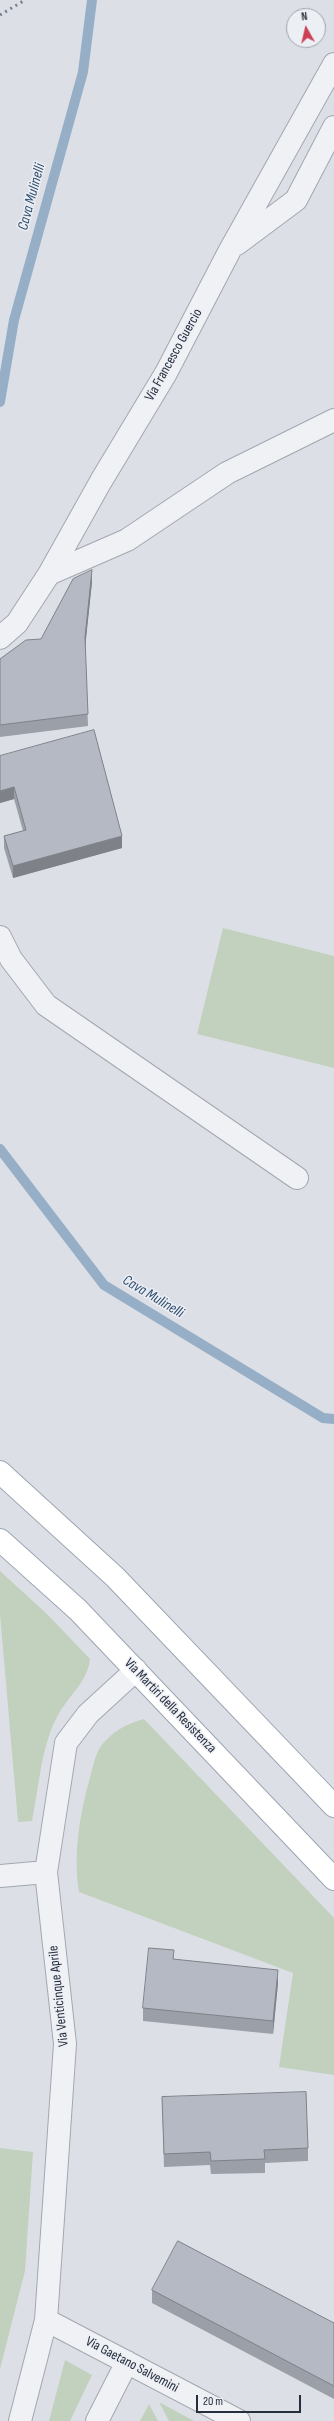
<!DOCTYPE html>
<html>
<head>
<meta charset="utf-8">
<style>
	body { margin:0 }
	#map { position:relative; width:334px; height:2421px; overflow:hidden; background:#dce0e6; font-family:"Sofia Sans Condensed",sans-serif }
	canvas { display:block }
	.north { position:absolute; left:286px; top:8px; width:40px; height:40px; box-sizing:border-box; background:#eceff4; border:1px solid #9da2ab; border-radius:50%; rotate:352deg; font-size:11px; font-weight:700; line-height:16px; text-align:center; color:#262e3d }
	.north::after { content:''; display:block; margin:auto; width:14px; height:18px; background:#cc4055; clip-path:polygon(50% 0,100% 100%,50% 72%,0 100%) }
	.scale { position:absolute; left:196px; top:2395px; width:105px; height:18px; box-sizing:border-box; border:2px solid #262e3d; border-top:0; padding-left:5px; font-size:12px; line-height:14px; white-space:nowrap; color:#262e3d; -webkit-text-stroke:3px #eceff4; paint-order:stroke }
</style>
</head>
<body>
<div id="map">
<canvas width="334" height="2421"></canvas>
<div class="north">N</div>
<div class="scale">20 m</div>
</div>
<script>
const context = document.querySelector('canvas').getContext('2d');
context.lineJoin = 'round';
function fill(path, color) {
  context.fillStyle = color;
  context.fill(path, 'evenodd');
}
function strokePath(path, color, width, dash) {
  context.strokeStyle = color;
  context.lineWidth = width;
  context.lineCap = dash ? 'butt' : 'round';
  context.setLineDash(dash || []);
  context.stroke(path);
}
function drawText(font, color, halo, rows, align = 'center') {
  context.font = font + ' "Sofia Sans Condensed",sans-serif';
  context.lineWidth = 3;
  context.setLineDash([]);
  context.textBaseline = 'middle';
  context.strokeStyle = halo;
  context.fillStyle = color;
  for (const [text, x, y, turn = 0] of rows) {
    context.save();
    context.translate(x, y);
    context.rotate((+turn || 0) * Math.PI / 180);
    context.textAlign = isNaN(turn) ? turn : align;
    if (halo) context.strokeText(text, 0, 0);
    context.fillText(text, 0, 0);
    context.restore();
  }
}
fill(new Path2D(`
	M223 928 334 956V1068L197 1034Z
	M0 1571 47 1614 90 1659C88 1682 67 1697 57 1717 41 1747 39 1787 32 1821L18 1822 0 1614Z
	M144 1719 334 1918V2075L279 2067 293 1973 79 1892C73 1853 80 1812 91 1774 93 1766 96 1753 101 1746 111 1732 128 1723 144 1719Z
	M0 2148 33 2152 25 2271 0 2369Z
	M65 2360 92 2375 70 2421H49Z
	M159 2402 194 2421H169Z
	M149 2404 158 2421H140Z`), '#c2d0be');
strokePath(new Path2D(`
	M0 402 14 320 83 72 92 0
	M0 1149 104 1285 323 1418 334 1419`), '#97aec7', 10);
const minor = new Path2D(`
	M237 244 296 200 334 127
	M49 574 127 540 227 473 334 420
	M0 638 17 623 49 574 101 481 166 373 230 250 334 64
	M0 937 11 959 46 1005 297 1178
	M0 1876 46 1872
	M46 2320 239 2421
	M20 2421 46 2320 65 2044 46 1872 66 1743 88 1714 136 1670
	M97 2421 127 2362`);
const major = new Path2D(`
	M0 1472 115 1577 334 1806
	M0 1540 78 1610 334 1879`);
strokePath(minor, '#a2a7b0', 24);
strokePath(major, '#9ca5b2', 24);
strokePath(minor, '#eff1f5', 22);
strokePath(major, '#fff', 22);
strokePath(new Path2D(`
	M0 15 25 0`), '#768090', 3, [2, 4]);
fill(new Path2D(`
	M92 582 85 645 88 726 0 737V659L41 639Z
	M0 756 122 848 13 878 4 848V836L23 831 14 799 0 803Z
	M278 1983 273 2034 143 2021V2008Z
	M162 2097 308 2148V2161L265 2163V2173L211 2174 210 2165 164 2167Z
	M152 2290 334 2323V2399L152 2303Z`), '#9b9fa8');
fill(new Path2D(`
	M92 570V582L85 649V637Z
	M14 787V799L0 803V791Z
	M122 836V848L13 878V866Z
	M278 1970V1983L273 2034V2021Z`), '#7e8288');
const building = new Path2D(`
	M92 570 85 637 88 714 0 725V659L26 640 41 639 73 579Z
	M94 730 122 836 13 866 4 836 26 830 14 787 0 791V756Z
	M149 1948 174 1950 173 1959 278 1970 273 2021 143 2008Z
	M306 2092 308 2148 264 2150 265 2159 211 2161 210 2152 164 2154 162 2097Z
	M178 2241 334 2323V2386L152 2290Z`);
fill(building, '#b4b9c3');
strokePath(building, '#7e8288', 1);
drawText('14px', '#262e3d', '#eceff4', [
	["Via Francesco Guercio",174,355,-61],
	["Via Martiri della Resistenza",170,1706,46],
	["Via Venticinque Aprile",59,1996,-96],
	["Via Gaetano Salvemini",132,2365,28]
]);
drawText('italic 15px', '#314d70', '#eceff4', [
	["Cava Mulinelli",32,197,-75],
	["Cava Mulinelli",153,1297,31]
]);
</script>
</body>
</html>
